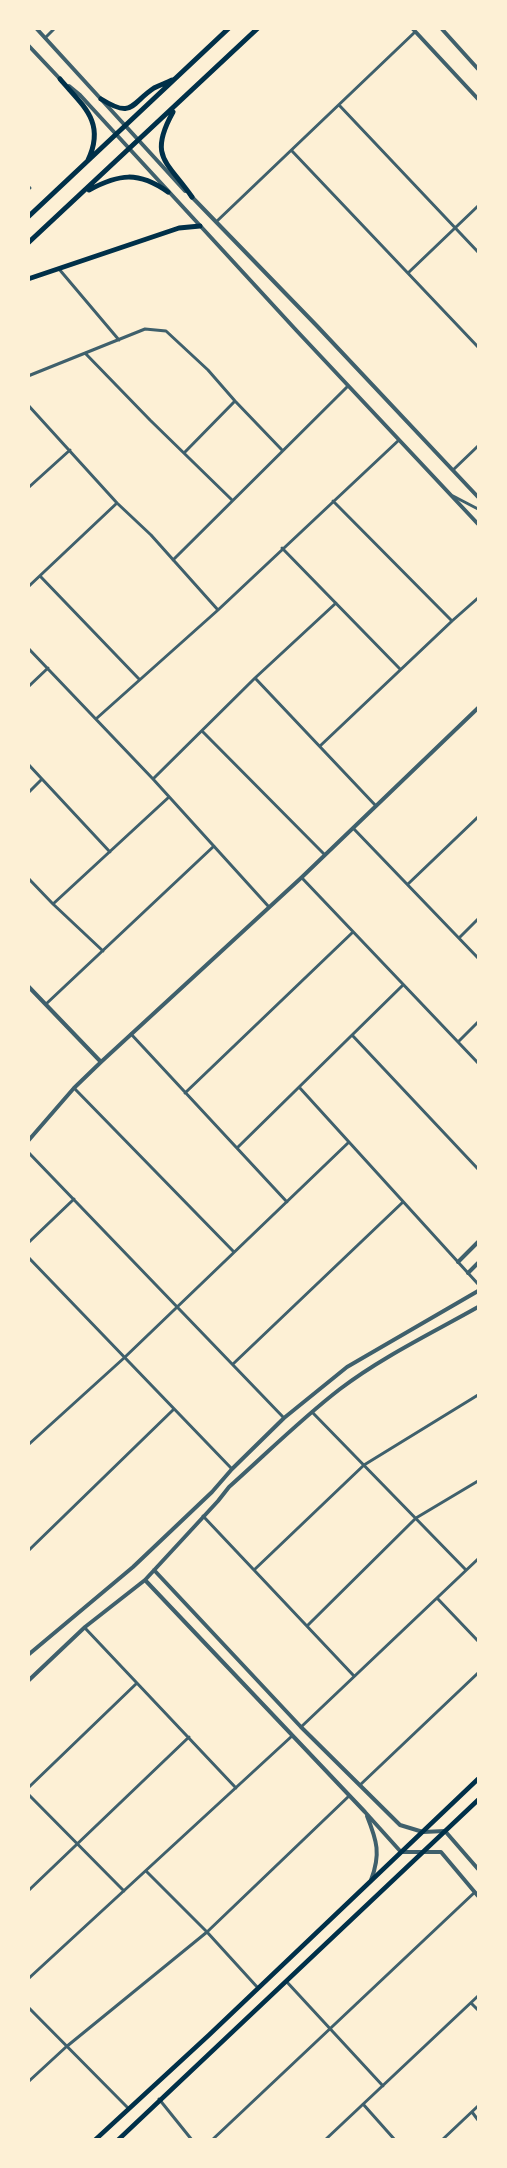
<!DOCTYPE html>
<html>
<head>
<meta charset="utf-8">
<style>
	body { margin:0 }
	#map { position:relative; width:507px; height:2168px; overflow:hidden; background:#fdf0d5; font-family:"IBM Plex Sans",sans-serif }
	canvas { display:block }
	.frame { position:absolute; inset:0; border:30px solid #fdf0d5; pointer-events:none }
</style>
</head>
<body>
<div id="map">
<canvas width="507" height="2168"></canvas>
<div class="frame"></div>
</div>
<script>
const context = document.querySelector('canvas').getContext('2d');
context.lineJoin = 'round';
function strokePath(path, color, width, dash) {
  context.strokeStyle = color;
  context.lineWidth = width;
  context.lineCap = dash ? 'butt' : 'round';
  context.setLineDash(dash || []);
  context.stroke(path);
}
strokePath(new Path2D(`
	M45 38 55 28
	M339 105 478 252
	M292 151 478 347
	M28 186 30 188 28 189
	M216 222 415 32
	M59 269 119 340
	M408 273 478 206
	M85 353 150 420 232 500
	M28 376 145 329 166 331 208 370 235 401 282 450
	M28 405 117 503 151 535 218 610
	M184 453 235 401
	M453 470 478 446
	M28 488 70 450
	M453 496 478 509
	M282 548 400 669
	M173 560 348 386
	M40 576 139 679
	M28 587 117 503
	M452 621 478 598
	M28 648 153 779 269 907
	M255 678 376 806
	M28 687 48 668
	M97 718 218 610 399 440
	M203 732 325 855
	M320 746 452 621 333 501
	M28 764 110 852
	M153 779 255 678 336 603
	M28 793 42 779
	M353 828 478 958
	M28 878 53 904 103 951
	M302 878 478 1063
	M408 884 478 817
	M53 904 169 797
	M459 938 478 919
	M46 1004 214 846
	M131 1034 287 1202
	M352 1035 478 1169
	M458 1042 478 1022
	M299 1087 478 1284
	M74 1088 234 1252
	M185 1093 353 932
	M237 1148 403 985
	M28 1152 284 1418
	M28 1243 74 1199
	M28 1257 232 1469
	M233 1364 403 1202
	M312 1412 466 1570
	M28 1445 124 1358 349 1142
	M203 1516 354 1676
	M28 1551 174 1409
	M254 1570 364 1465 478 1395
	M437 1598 478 1641
	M307 1626 416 1518 478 1481
	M85 1628 236 1788
	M301 1727 478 1559
	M360 1785 478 1673
	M28 1788 137 1683
	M28 1794 124 1891
	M146 1871 207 1932 258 1988
	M28 1891 189 1737
	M28 1979 292 1736
	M286 1981 383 2086
	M471 2003 478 2010
	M28 2007 128 2108
	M28 2082 66 2047 207 1932 349 1796
	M159 2099 192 2140
	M363 2104 395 2140
	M472 2112 478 2120
	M212 2140 475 1892
	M325 2140 478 1996
	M442 2140 478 2106`), '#3f606c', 3);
strokePath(new Path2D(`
	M36 28 185 191
	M412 28 478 99
	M441 28 478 69
	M28 45 61 80
	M69 86 80 95 296 330 478 524
	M191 196 317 326 478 497
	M28 986 101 1062
	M28 1141 74 1088 101 1062 301 878 478 708
	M458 1262 478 1242
	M468 1273 478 1263
	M154 1570 301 1727 400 1825 423 1832 445 1831 478 1869
	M145 1580 365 1812 401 1852H441L478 1896
	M28 1655 133 1567 212 1492 232 1469 284 1418 347 1367 478 1291
	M28 1681 85 1627 145 1580 218 1501 229 1487C266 1454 301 1419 340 1389 382 1357 432 1333 478 1307
	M367 1816C377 1841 381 1854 371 1880`), '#3f606c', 4);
strokePath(new Path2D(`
	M95 2140 209 2035 478 1779
	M118 2140 478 1800`), '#003049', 4.5);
strokePath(new Path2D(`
	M60 79C83 106 106 122 88 160
	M101 99C133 119 130 104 154 88 160 85 166 83 172 80
	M173 112C148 157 167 161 192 197
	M89 190C119 174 138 171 168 192
	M28 217 229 28
	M28 243 258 28
	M28 279 179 228 200 226`), '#003049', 5);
</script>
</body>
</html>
